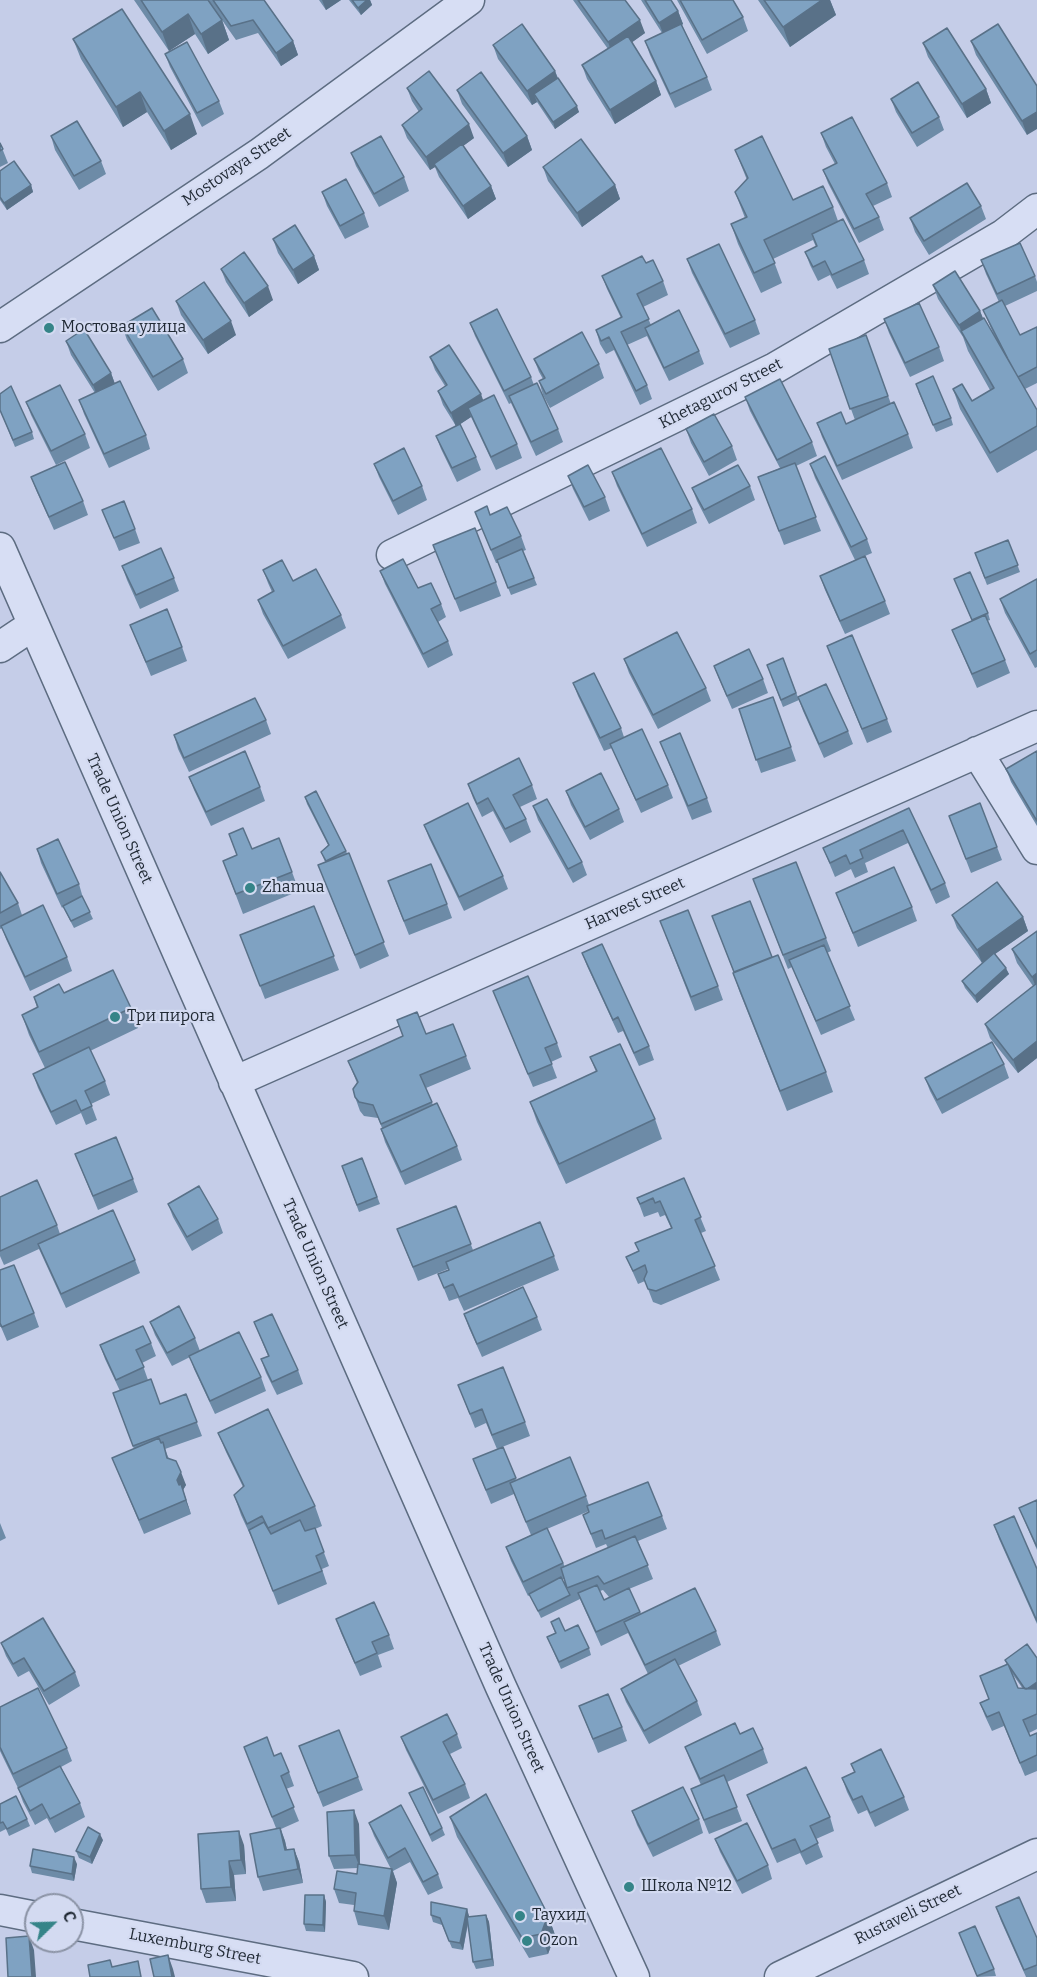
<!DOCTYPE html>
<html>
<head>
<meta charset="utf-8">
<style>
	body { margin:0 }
	#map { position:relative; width:1037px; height:1977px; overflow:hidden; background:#c5cde8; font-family:Bitter,serif }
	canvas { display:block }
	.north { position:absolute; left:24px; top:1893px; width:60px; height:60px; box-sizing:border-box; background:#d3daf1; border:2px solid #8b93a5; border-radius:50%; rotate:67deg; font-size:16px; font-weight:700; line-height:24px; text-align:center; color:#1f2833 }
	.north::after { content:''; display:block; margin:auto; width:21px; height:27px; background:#358488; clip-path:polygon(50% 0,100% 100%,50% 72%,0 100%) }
</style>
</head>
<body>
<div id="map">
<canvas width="1037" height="1977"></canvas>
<div class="north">С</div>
</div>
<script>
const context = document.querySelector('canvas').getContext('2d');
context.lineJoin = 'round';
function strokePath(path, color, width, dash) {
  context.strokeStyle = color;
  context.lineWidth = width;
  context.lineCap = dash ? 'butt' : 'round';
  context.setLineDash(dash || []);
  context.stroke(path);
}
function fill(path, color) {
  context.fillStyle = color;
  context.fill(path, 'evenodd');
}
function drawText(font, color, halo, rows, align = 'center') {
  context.font = font + ' Bitter,serif';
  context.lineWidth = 4.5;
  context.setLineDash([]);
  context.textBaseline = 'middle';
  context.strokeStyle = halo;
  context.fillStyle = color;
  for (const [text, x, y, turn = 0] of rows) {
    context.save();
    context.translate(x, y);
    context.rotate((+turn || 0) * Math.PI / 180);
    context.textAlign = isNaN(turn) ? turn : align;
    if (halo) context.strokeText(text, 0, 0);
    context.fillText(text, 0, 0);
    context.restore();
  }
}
const minor = new Path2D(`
	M0 327 259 154 469 0
	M0 548 501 1687 634 1977
	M392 555 775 368 1003 235 1037 209
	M0 647 33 625
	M977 752 1037 849
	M234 1082 1037 726
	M0 1910 36 1917
	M72 1924 353 1977
	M780 1977 1037 1854`);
strokePath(minor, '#5d6c81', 33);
strokePath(minor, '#d7def4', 30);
fill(new Path2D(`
	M134 0H264L293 41 298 55 281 66 258 33 236 40 210 3 222 20 229 40 208 54 195 34 169 51Z
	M319 0H341L326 10Z
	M349 0H370L372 5 361 15Z
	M573 0H625L645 33 632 42 656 81 661 95 615 124 587 79 582 65 608 49Z
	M641 0H671L678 11 683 24 682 25 707 77 712 90 675 108 650 55 645 41 662 33Z
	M677 0H733L743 17 748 31 707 54Z
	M758 0H830L836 15 790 47Z
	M73 39 197 134 171 150 147 112 123 127 81 59Z
	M971 41 1037 86 1027 135 976 55Z
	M923 43 986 89 991 103 967 118 928 57Z
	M493 45 555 71 558 78 579 112 555 129 537 102 532 105 498 59Z
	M165 54 219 101 224 114 202 127 170 67Z
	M407 88 474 138 463 146 491 186 496 199 468 219 439 177 435 167 430 170 407 138 402 125 419 112 412 101Z
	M457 90 527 136 532 150 508 167 462 104Z
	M891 99 939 117 944 130 917 147 896 112Z
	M821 133 887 183 892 197 873 206 879 217 884 230 859 243 828 183 823 170 835 164 826 147Z
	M51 136 101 161 106 174 79 190 55 150Z
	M0 143 8 163 0 167Z
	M735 150 793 200 833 207 838 221 864 260 869 274 837 289 830 275 818 281 810 265 805 252 816 247 813 240 773 259 782 283 761 293 738 244 731 224 745 218 735 192 747 180Z
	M351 153 404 177 409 191 379 207 356 166Z
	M543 167 615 185 620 199 582 227 548 181Z
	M0 171 31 185 33 192 7 210 0 200Z
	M322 192 364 213 369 227 345 239 327 206Z
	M981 206 986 219 929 255 915 232 910 218Z
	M273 239 314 256 319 270 298 284 278 253Z
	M687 259 755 320 760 334 730 348 692 273Z
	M981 260 1035 276 1037 282V291L1005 306 1020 335 1037 327V383L1025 389 1037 410V450L997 473 960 409 953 389 972 401 990 390 968 351 963 337 938 299 933 285 980 311 983 318 993 333 983 310 999 302 986 274Z
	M646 263 663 281 668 295 643 307 651 325 699 351 704 364 669 381 647 336 627 345 647 385 652 399 640 405 614 350 606 354 600 344 596 330 621 318 607 289 602 276Z
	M221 269 273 300 249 317 226 282Z
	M176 301 236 335 208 354 181 315Z
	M884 319 939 347 944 361 910 377 889 333Z
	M470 323 531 377 534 385 558 429 563 442 536 456 511 403 509 404 475 336Z
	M122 326 183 359 188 373 158 391 127 340Z
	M866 335 891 404 908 434 913 448 842 480 822 437 817 423 846 424 855 420 829 349Z
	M66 341 111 373 115 384 146 435 150 449 109 468 84 414 79 400 95 393 71 355Z
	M430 357 483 400 517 444 522 458 496 470 471 417 460 424 476 457 481 470 457 482 441 449 436 436 456 426 443 405 438 391 445 386 435 370Z
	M534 359 599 364 604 378 550 408 543 395 539 381 543 379 539 372Z
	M918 391 951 418 953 425 936 432Z
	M745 397 812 442 817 456 796 466 821 531 784 545 758 477 780 468 750 411Z
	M26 402 85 434 90 448 56 465 31 415Z
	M0 410 32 432 34 439 15 447Z
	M686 429 732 446 737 460 709 476 691 443Z
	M374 464 422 486 427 500 398 515 379 477Z
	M810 464 867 539 872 553 865 556 885 601 890 614 845 634 825 590 820 576 855 560 815 478Z
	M612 472 692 509 697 523 647 547 617 486Z
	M568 476 605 497 610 511 589 521 573 489Z
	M31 477 83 501 88 515 54 530 36 490Z
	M750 486 755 500 709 524 697 501 692 488Z
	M102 510 135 529 140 543 119 551Z
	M475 512 490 515 521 536 526 550 523 551 537 585 511 595 498 563H496Z
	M1008 540 1020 572 987 585 975 553Z
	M438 558 496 582 501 596 460 612Z
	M122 566 174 578 179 591 140 609 127 580Z
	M263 570 293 581 341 615 346 628 288 659 263 614 258 600 272 592 268 583Z
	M380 571 418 588 441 604 446 617 438 622 448 641 453 655 428 668 385 584Z
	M1037 579V667L1035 668 1005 613 1000 599Z
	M957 586 988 613 990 620 987 621 1005 660 1010 673 977 688 952 630 972 621Z
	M130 625 182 647 187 661 151 676Z
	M827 646 887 719 892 732 867 743Z
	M783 658 799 700 783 707 767 665Z
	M624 659 706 688 711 701 658 729 629 673Z
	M714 666 763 679 768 693 732 709 719 679Z
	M573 683 621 728 624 737 668 785 673 798 641 813 612 748 604 751 578 696Z
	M773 697 796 761 761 773 739 709Z
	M798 697 848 731 853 744 824 758 803 711Z
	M266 720 271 734 189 772 178 749 174 735Z
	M660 742 707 798 712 812 692 820Z
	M1037 751V826L1011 782 1006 769Z
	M189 777 260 787 265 801 211 826 194 790Z
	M468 784 532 785 537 799 520 807 526 819 531 832 510 843 493 811 482 817 473 798Z
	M566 791 619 809 624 822 590 840 571 805Z
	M305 797 346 851 389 956 360 969 318 865 325 862 321 852 328 845 307 804Z
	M533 806 582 862 587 875 573 883 538 820Z
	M909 808 945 883 950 897 936 904 908 843 865 863 868 872 855 878 851 869 835 877 823 848Z
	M424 825 503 876 508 889 464 911 429 838Z
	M954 829 997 847 1002 860 971 873Z
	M229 834 252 849 292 872 299 891 243 914 223 861 237 856Z
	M37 849 79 884 83 898 93 919 74 928 63 907 62 908 41 863Z
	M0 872 18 903 22 915 67 957 72 971 30 991 6 939 2 928 0 929Z
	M753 879 826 938 831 951 827 953 855 1020 821 1035 792 967 788 969Z
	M836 893 912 907 917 921 858 947Z
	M393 895 447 904 452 918 409 935Z
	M314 906 339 970 265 999 240 935Z
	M952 915 1023 917 1028 931 995 954 1009 974 977 1003 965 988 962 981 982 963 957 928Z
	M712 916 772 958 826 1072 833 1092 787 1111 740 993 733 973H734Z
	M1037 931V1058L1018 1073 990 1038 985 1024 1033 986 1017 963 1012 949Z
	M665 934 718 986 723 1000 695 1011Z
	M582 953 649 1046 654 1060 639 1066 623 1031 618 1033 587 966Z
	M493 991 557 1043 562 1057 551 1062 557 1078 533 1087Z
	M64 993 131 1008 138 1028 90 1051 105 1081 110 1095 91 1104 97 1120 86 1125 81 1113 56 1125 38 1088 33 1074 45 1068 29 1035 22 1015 37 1008 34 997Z
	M397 1020 466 1056 471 1069 426 1088 433 1105 457 1146 462 1160 405 1185 385 1142 381 1129 382 1128 378 1118 364 1116 360 1111 355 1097 357 1083 348 1061 403 1037Z
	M590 1057 655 1119 662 1139 566 1184 537 1122 530 1102 596 1072Z
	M1004 1064 1009 1078 942 1114 930 1091 925 1078Z
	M75 1154 133 1179 138 1192 98 1210Z
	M362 1158 380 1204 359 1212 342 1166Z
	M684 1178 706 1231 701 1233 720 1280 661 1305 653 1302 645 1281 638 1284 626 1257 638 1251 671 1228 665 1215 660 1217 658 1212 644 1217 637 1198Z
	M0 1197 57 1225 60 1234 135 1260 140 1273 66 1308 39 1249 4 1265 0 1256Z
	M168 1204 218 1219 223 1233 192 1251 173 1217Z
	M456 1206 473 1250 554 1256 559 1270 464 1311 458 1298 449 1301 438 1274 449 1270 448 1269 418 1281 397 1229Z
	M0 1270 34 1313 39 1327 7 1341 1 1327H0Z
	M464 1314 537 1317 542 1330 482 1357 469 1328Z
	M150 1322 195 1338 200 1351 261 1377 266 1391 215 1414 194 1369 190 1357 172 1366 155 1335Z
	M254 1322 298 1370 303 1384 277 1395 266 1373 261 1359 268 1356Z
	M151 1343 156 1356 142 1363 148 1380 160 1404 186 1394 202 1436 165 1449 169 1459 186 1485 183 1490 191 1514 144 1534 112 1458 134 1449 113 1393 120 1391 105 1359 100 1345Z
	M458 1385 525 1422 530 1436 497 1449 486 1423 475 1428Z
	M218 1433 315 1506 322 1526 315 1529 329 1566 322 1569 327 1584 278 1605 254 1543 241 1515 234 1495 243 1487 226 1452Z
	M503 1447 516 1480 586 1496 589 1505 662 1516 667 1529 638 1541 653 1579 629 1589 641 1614 716 1631 721 1645 678 1666 697 1701 702 1715 649 1744 626 1702 621 1689 648 1674 628 1633 601 1646 580 1599 541 1618 530 1595 528 1596 511 1561 506 1547 531 1535 514 1494 491 1504 473 1459ZM589 1511V1512L583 1515 596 1548 606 1544 608 1548 565 1567 547 1529ZM564 1579 570 1595 562 1580ZM603 1590 609 1597 604 1600 600 1591Z
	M1037 1500V1550L1019 1508Z
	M0 1523 6 1538 0 1541Z
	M994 1525 1037 1569V1624L999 1539Z
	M336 1619 389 1635 394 1649 378 1655 382 1667 360 1676 341 1633Z
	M551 1622 589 1648 591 1655 561 1669 547 1637 555 1633Z
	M1 1643 75 1672 80 1686 49 1705 29 1671 18 1677 6 1656Z
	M1037 1658V1729L1029 1733 1030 1736 1037 1733V1771L1025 1776 1004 1726 992 1731 985 1716 980 1703 989 1699 980 1676 1007 1665 1005 1660ZM1011 1672 1023 1689 1018 1688Z
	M579 1706 622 1727 627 1741 598 1753Z
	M0 1707 67 1748 72 1761 61 1767 80 1803 85 1817 55 1833 47 1818 35 1825 23 1802 18 1788 0 1751Z
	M457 1734 462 1748 450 1754 465 1784 470 1798 438 1814 406 1750 401 1737Z
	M740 1734 763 1749 768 1763 727 1782 742 1821 709 1834 691 1789 701 1785 690 1760 685 1747Z
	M299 1746 358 1777 363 1790 323 1807Z
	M244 1747 274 1756 289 1772 294 1786 286 1789 299 1821 281 1829 285 1841 287 1850 294 1849 299 1862 303 1883 263 1891 258 1877 276 1828Z
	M851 1764 904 1797 909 1810 875 1827 867 1810 858 1814 847 1792 842 1778 854 1772Z
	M409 1793 442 1828 445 1835 432 1842Z
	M747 1795 830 1817 834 1831 816 1839 823 1857 806 1865 800 1853 777 1863 752 1808Z
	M0 1804 27 1819 30 1826 9 1836 6 1829 0 1832Z
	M401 1805 438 1874 443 1888 428 1895 410 1862 393 1871 397 1883 389 1930 358 1925 354 1911V1905L339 1903 334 1889 357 1874 358 1868 334 1869 329 1856 359 1824 360 1864 391 1869 374 1836 369 1823Z
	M632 1811 699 1819 703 1833 653 1857 637 1825Z
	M450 1817 548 1915 555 1935 548 1954 529 1958 457 1837Z
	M715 1839 768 1865 772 1879 742 1894 720 1852Z
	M103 1840 92 1864 79 1858 76 1851Z
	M244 1845 246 1874 234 1875 236 1901 206 1903 201 1889Z
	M77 1864 74 1881 32 1873 30 1866Z
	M324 1895 326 1902 325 1932 306 1931 304 1924Z
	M996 1907 1037 1938V1977H1026L1001 1921Z
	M467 1909 469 1917 486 1915 489 1922 494 1966 476 1969 473 1962 468 1924 463 1950 452 1948 442 1925 433 1922 431 1915Z
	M962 1940 994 1969 996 1976 977 1977Z`), '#6d8ba7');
fill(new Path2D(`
	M322 0H341L326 10Z
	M367 0H370L372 5 361 15 358 8Z
	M822 0H830L836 15 790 47 783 27Z
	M678 11 683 24 664 36 659 23Z
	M188 14 195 34 169 51 162 32Z
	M222 20 229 40 208 54 201 34Z
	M640 20 645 33 613 56 608 42Z
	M293 41 298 55 281 66 276 53Z
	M555 71 560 85 534 94 537 102 532 105 527 91Z
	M656 81 661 95 615 124 610 110Z
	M986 89 991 103 967 118 962 104Z
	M140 92 147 112 123 127 116 107Z
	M577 106 579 112 555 129 553 122Z
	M1037 112V129L1027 135 1022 121Z
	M190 114 197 134 171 150 164 131Z
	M469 124 474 138 436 166 434 164 435 167 430 170 426 157Z
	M527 136 532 150 508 167 503 153Z
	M31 185 33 192 7 210 4 203Z
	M615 185 620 199 582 227 577 213Z
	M491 186 496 199 468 219 463 206Z
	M314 256 319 270 298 284 293 270Z
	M268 286 273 300 249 317 244 303Z
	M980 311 985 324 962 333 959 325Z
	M231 321 236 335 208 354 203 340Z
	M111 373 116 387 98 398 93 385Z
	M481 394 486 408H468L471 417 456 427 451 413Z
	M1023 917 1028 931 982 963 977 950Z
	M1006 968 1009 974 977 1003 975 996Z
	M1037 973V990L1032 977Z
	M1037 1041V1058L1018 1073 1013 1060Z
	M181 1472 186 1485 183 1490 191 1514 177 1480Z
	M1037 1682V1691L1026 1690Z
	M354 1810 359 1824 360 1868 355 1855Z
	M280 1828 285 1841 290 1864 285 1850Z
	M239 1831 244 1845 246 1874 241 1860Z
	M100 1834 103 1840 92 1864 90 1857Z
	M294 1849 299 1862 303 1883 298 1869Z
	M74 1857 77 1864 74 1881 72 1874Z
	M229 1861 234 1875 236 1901 231 1887Z
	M392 1869 397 1883 389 1930 384 1916Z
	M324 1895 326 1902 325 1932 323 1925Z
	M467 1909 469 1916 463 1950 460 1943Z
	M486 1915 489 1922 494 1966 492 1959Z
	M548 1915 555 1935 548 1954 541 1934Z
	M29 1936 34 1950 36 1977H32Z
	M168 1955 173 1969 175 1977H172Z`), '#597188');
const building = new Path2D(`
	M141 0H208L222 20 201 34 188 14 162 32Z
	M213 0H264L293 41 276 53 253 20 231 26Z
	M352 0H367L358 8Z
	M578 0H625L640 20 608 42Z
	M645 0H671L678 11 659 23Z
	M680 0H733L743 17 702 40Z
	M764 0H822L783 27Z
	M122 9 190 114 164 131 140 92 116 107 73 39Z
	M522 24 555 71 527 91 493 45Z
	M681 24 707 77 670 94 645 41Z
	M998 24 1037 86V112L1022 121 971 41Z
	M947 28 986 89 962 104 923 43Z
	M628 36 656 81 610 110 582 65Z
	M187 42 219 101 197 113 165 54Z
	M429 71 469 124 426 157 402 125 422 109 407 88Z
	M481 72 527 136 503 153 457 90Z
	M558 78 577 106 553 122 534 94Z
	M918 82 939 117 912 133 891 99Z
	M852 117 887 183 866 194 879 217 854 229 823 170 837 163 821 133Z
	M77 121 101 161 74 176 51 136Z
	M381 136 404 177 374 194 351 153Z
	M762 136 793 200 823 186 833 207 764 240 775 263 754 273 731 224 747 217 735 192 748 178 735 150Z
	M581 139 615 185 577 213 543 167Z
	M0 143 3 149 0 151Z
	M462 144 491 186 463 206 434 164Z
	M14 161 31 185 4 203 0 197V171Z
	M346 179 364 213 340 226 322 192Z
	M967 183 981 206 924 241 910 218Z
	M843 219 864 260 832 275 825 261 813 267 805 252 817 246 812 234Z
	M295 225 314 256 293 270 273 239Z
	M1020 243 1035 276 997 294 981 260Z
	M719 244 755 320 725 334 687 259Z
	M244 252 268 286 244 303 221 269Z
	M642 256 646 263 653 260 663 281 637 294 649 319 621 332 647 385 636 391 609 337 601 341 596 330 622 317 602 276Z
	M955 271 980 311 959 325 933 285Z
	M204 282 231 321 203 340 176 301Z
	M1002 300 1020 335 1037 327V367L1018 377 1008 359 983 310Z
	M919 303 939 347 905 363 884 319Z
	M152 308 183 359 153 377 122 326Z
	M497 309 531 377 504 391 470 323Z
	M679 310 699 351 664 368 645 328Z
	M984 318 1037 410V426L990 453 953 389 962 384 972 401 994 388 961 331Z
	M84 329 111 373 93 385 66 341Z
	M582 332 599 364 546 394 539 381 545 378 534 359Z
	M866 335 888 396 850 409 829 349Z
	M449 345 481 394 451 413 438 391 447 385 430 357Z
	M933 376 951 418 933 425 916 384Z
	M780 379 812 442 777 460 745 397Z
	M120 381 146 435 104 454 79 400Z
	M537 383 558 429 531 442 509 396Z
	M60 385 85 434 51 451 26 402Z
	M11 386 32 432 13 440 0 410V394Z
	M494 395 517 444 491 457 468 408Z
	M894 402 908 434 837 466 817 423 841 412 846 424Z
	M714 414 732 446 704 462 686 429Z
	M460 424 476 457 452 468 436 436Z
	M404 448 422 486 393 501 374 464Z
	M661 448 692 509 642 534 612 472Z
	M825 456 867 539 851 547 810 464Z
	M65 462 83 501 49 517 31 477Z
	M795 463 816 517 779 531 758 477Z
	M588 465 605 497 584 507 568 476Z
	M738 465 750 486 704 510 692 488Z
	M124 501 135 529 114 538 102 510Z
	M487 506 490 515 507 507 521 536 491 550 475 512Z
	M475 528 496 582 455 599 433 545Z
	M1008 540 1018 565 985 578 975 553Z
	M161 548 174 578 136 595 122 566Z
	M522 549 534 578 508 588 497 560Z
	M865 556 885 601 840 621 820 576Z
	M403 559 418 588 431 583 441 604 431 609 448 641 423 654 380 571Z
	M282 560 293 581 316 569 341 615 283 646 258 600 274 591 263 570Z
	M970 572 988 613 972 620 954 579Z
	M1037 579V650L1030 654 1000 599Z
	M167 609 182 647 146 662 130 625Z
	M985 615 1005 660 972 674 952 630Z
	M677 632 706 688 653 715 624 659Z
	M852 635 887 719 862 729 827 646Z
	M749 649 763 679 727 696 714 666Z
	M783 658 796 693 781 700 767 665Z
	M594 673 621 728 600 738 573 683Z
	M826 684 848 731 819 744 798 697Z
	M773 697 791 747 756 760 739 709Z
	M255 698 266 720 184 758 174 735Z
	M642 729 668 785 636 800 610 744Z
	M680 733 707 798 688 806 660 742Z
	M245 751 260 787 206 812 189 777Z
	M1037 751V821L1006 769Z
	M519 758 532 785 513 795 526 819 505 829 488 798 477 804 468 784Z
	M601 773 619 809 585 827 566 791Z
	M316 791 346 851 326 861 321 852 329 845 305 797Z
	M547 799 582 862 568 869 533 806Z
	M468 803 503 876 459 897 424 825Z
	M980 803 997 847 966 859 949 816Z
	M909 808 945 883 931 890 903 830 860 850 863 858 850 864 846 855 830 863 823 848Z
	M243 828 252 849 279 838 292 872 236 894 223 861 237 855 229 834Z
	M58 839 79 884 57 894 37 849Z
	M349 853 384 942 355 955 318 865Z
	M796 862 826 938 783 955 753 879Z
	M431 864 447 904 404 921 388 881Z
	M894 867 912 907 853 933 836 893Z
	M0 872 18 903 0 913Z
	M997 882 1023 917 977 950 952 915Z
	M82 896 90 912 71 921 63 906Z
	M750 901 772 957 734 972 712 916Z
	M43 905 67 957 25 977 1 926Z
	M314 906 334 956 260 986 240 935Z
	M688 910 718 986 691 997 660 921Z
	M1037 931V973L1032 977 1012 949Z
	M602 944 649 1046 634 1053 618 1017 613 1020 582 953Z
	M824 945 850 1006 816 1021 789 960Z
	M994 953 1006 968 975 996 962 981Z
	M778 955 826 1072 780 1091 733 973Z
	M113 970 131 1008 39 1052 22 1015 38 1007 34 997 59 984 64 993Z
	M528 976 557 1043 545 1048 552 1064 528 1074 493 991Z
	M1037 983V1041L1013 1060 985 1024Z
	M417 1012 426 1034 453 1024 466 1056 420 1075 432 1102 381 1124 373 1105 359 1102 355 1097 353 1089 358 1082 348 1061 403 1036 397 1020Z
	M992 1042 1004 1064 937 1100 925 1078Z
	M620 1044 655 1119 559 1164 530 1102 597 1071 590 1057Z
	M89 1047 105 1081 85 1091 92 1106 81 1111 76 1100 51 1112 33 1074Z
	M437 1103 457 1146 401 1172 381 1129Z
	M116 1137 133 1179 93 1196 75 1154Z
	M362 1158 377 1197 357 1205 342 1166Z
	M684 1178 701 1217 695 1220 715 1266 656 1291 648 1289 644 1279 647 1272 645 1265 633 1271 626 1257 639 1251 635 1243 672 1228 660 1201 655 1203 653 1198 640 1204 637 1198Z
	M37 1180 57 1225 0 1251V1197Z
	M199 1186 218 1219 187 1237 168 1204Z
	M456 1206 471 1244 413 1267 397 1229Z
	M113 1210 135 1260 61 1294 38 1244Z
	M540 1222 554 1256 459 1297 453 1284 444 1288 438 1274 449 1270 446 1262Z
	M14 1265 34 1313 2 1327 0 1323V1270Z
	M523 1287 537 1317 477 1344 464 1314Z
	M179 1306 195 1338 167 1353 150 1322Z
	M272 1314 298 1370 272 1382 261 1359 269 1356 254 1322Z
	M143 1326 151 1343 136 1350 144 1367 116 1380 100 1345Z
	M239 1332 261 1377 210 1401 189 1356Z
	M503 1367 525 1422 492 1435 482 1409 470 1414 458 1385Z
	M151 1379 160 1404 186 1394 197 1422 133 1446 113 1393Z
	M268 1409 315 1506 268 1528 262 1516 247 1524 234 1495 244 1486 218 1433Z
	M159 1438 161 1443 163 1442 167 1458 176 1461 181 1472 177 1480 179 1485 181 1484 186 1500 139 1520 112 1458Z
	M503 1447 516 1478 486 1490 473 1459Z
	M570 1457 586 1496 526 1522 510 1483Z
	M648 1482 662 1516 605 1539 602 1530 591 1534 583 1515 589 1512 587 1506Z
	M1037 1500V1547L1019 1508Z
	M1014 1516 1037 1569V1621L994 1525Z
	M300 1520 305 1531 315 1528 324 1552 316 1556 322 1571 273 1591 249 1530 264 1522 271 1534Z
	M547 1528 563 1563 523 1582 506 1547Z
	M635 1536 648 1565 604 1584 598 1576 567 1588 561 1568Z
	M561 1577 570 1595 538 1611 529 1594Z
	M597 1585 604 1600 629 1588 640 1612 596 1632 578 1593Z
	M695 1588 716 1631 645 1665 624 1622Z
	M374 1602 389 1635 372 1642 377 1653 355 1663 336 1619Z
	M43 1618 75 1672 44 1691 24 1658 13 1664 1 1643Z
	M559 1618 565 1631 578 1625 589 1648 559 1662 547 1637 556 1633 551 1622Z
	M1027 1644 1037 1658V1682L1027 1689H1025L1005 1660Z
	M675 1659 697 1701 644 1731 621 1689Z
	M1008 1664 1018 1688 1037 1689V1714L1023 1720 1030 1736 1037 1733V1755L1020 1763 999 1712 987 1717 980 1703 989 1699 980 1676Z
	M38 1688 67 1748 13 1774 0 1747V1707Z
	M608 1694 622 1727 593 1739 579 1706Z
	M447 1714 457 1734 443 1742 465 1784 433 1800 401 1737Z
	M735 1723 740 1734 753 1728 763 1749 700 1779 685 1747Z
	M339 1730 358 1777 318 1793 299 1746Z
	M267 1737 274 1756 281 1753 289 1772 281 1776 294 1807 272 1817 244 1747Z
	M881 1749 904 1797 870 1813 862 1796 853 1800 842 1778 855 1772 851 1764Z
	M60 1766 80 1803 50 1819 42 1804 30 1811 18 1788Z
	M806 1767 830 1817 810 1826 818 1843 801 1852 795 1839 772 1849 747 1795Z
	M724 1775 737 1807 704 1820 691 1789Z
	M423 1787 442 1828 430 1835 409 1793Z
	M683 1787 699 1819 648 1844 632 1811Z
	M486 1794 548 1915 541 1934 522 1938 450 1817Z
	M16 1796 27 1819 7 1829 3 1822 0 1823V1804Z
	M401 1805 438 1874 423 1882 405 1848 388 1858 369 1823Z
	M354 1810 355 1855 329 1856 327 1812Z
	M747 1823 768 1865 737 1881 715 1839Z
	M88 1827 100 1834 90 1857 76 1851Z
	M280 1828 285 1850 294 1849 298 1869 258 1877 250 1834Z
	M239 1831 241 1860 229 1861 231 1887 201 1889 198 1834Z
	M33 1849 74 1857 72 1874 30 1866Z
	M358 1864 392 1869 384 1916 354 1911 356 1893 334 1889 337 1871 357 1874Z
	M305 1895H324L323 1925 304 1924Z
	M1019 1897 1037 1938V1965L1024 1970 996 1907Z
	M431 1902 467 1909 460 1943 449 1941 440 1918 431 1915Z
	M486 1915 492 1959 473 1962 467 1917Z
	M975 1926 994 1969 977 1976 959 1933Z
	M29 1936 32 1977H8L6 1938Z
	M168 1955 172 1977H154L150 1959Z
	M110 1960 112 1967 138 1961 141 1977H90L88 1965Z`);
fill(building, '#7fa2c2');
strokePath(building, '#597188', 1.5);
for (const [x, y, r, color] of [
	[49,328,6,"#358488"],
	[250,888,6,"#358488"],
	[115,1017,6,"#358488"],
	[629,1887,6,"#358488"],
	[520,1916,6,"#358488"],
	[527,1941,6,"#358488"]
]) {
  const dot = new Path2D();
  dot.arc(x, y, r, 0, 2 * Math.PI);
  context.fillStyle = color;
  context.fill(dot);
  strokePath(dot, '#d3daf1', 2);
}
drawText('16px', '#1f2833', '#d3daf1', [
	["Mostovaya Street",237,167,-34],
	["Khetagurov Street",721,394,-27],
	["Trade Union Street",119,819,66],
	["Harvest Street",635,904,-24],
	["Trade Union Street",315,1264,66],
	["Trade Union Street",511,1708,66],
	["Rustaveli Street",908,1915,-26],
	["Luxemburg Street",195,1947,11]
]);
drawText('16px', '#1f2833', '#d3daf1', [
	["Мостовая улица",61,328],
	["Zhamua",262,888],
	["Три пирога",127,1017],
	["Школа №12",641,1887],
	["Таухид",532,1916],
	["Ozon",539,1941]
], 'left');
</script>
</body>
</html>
